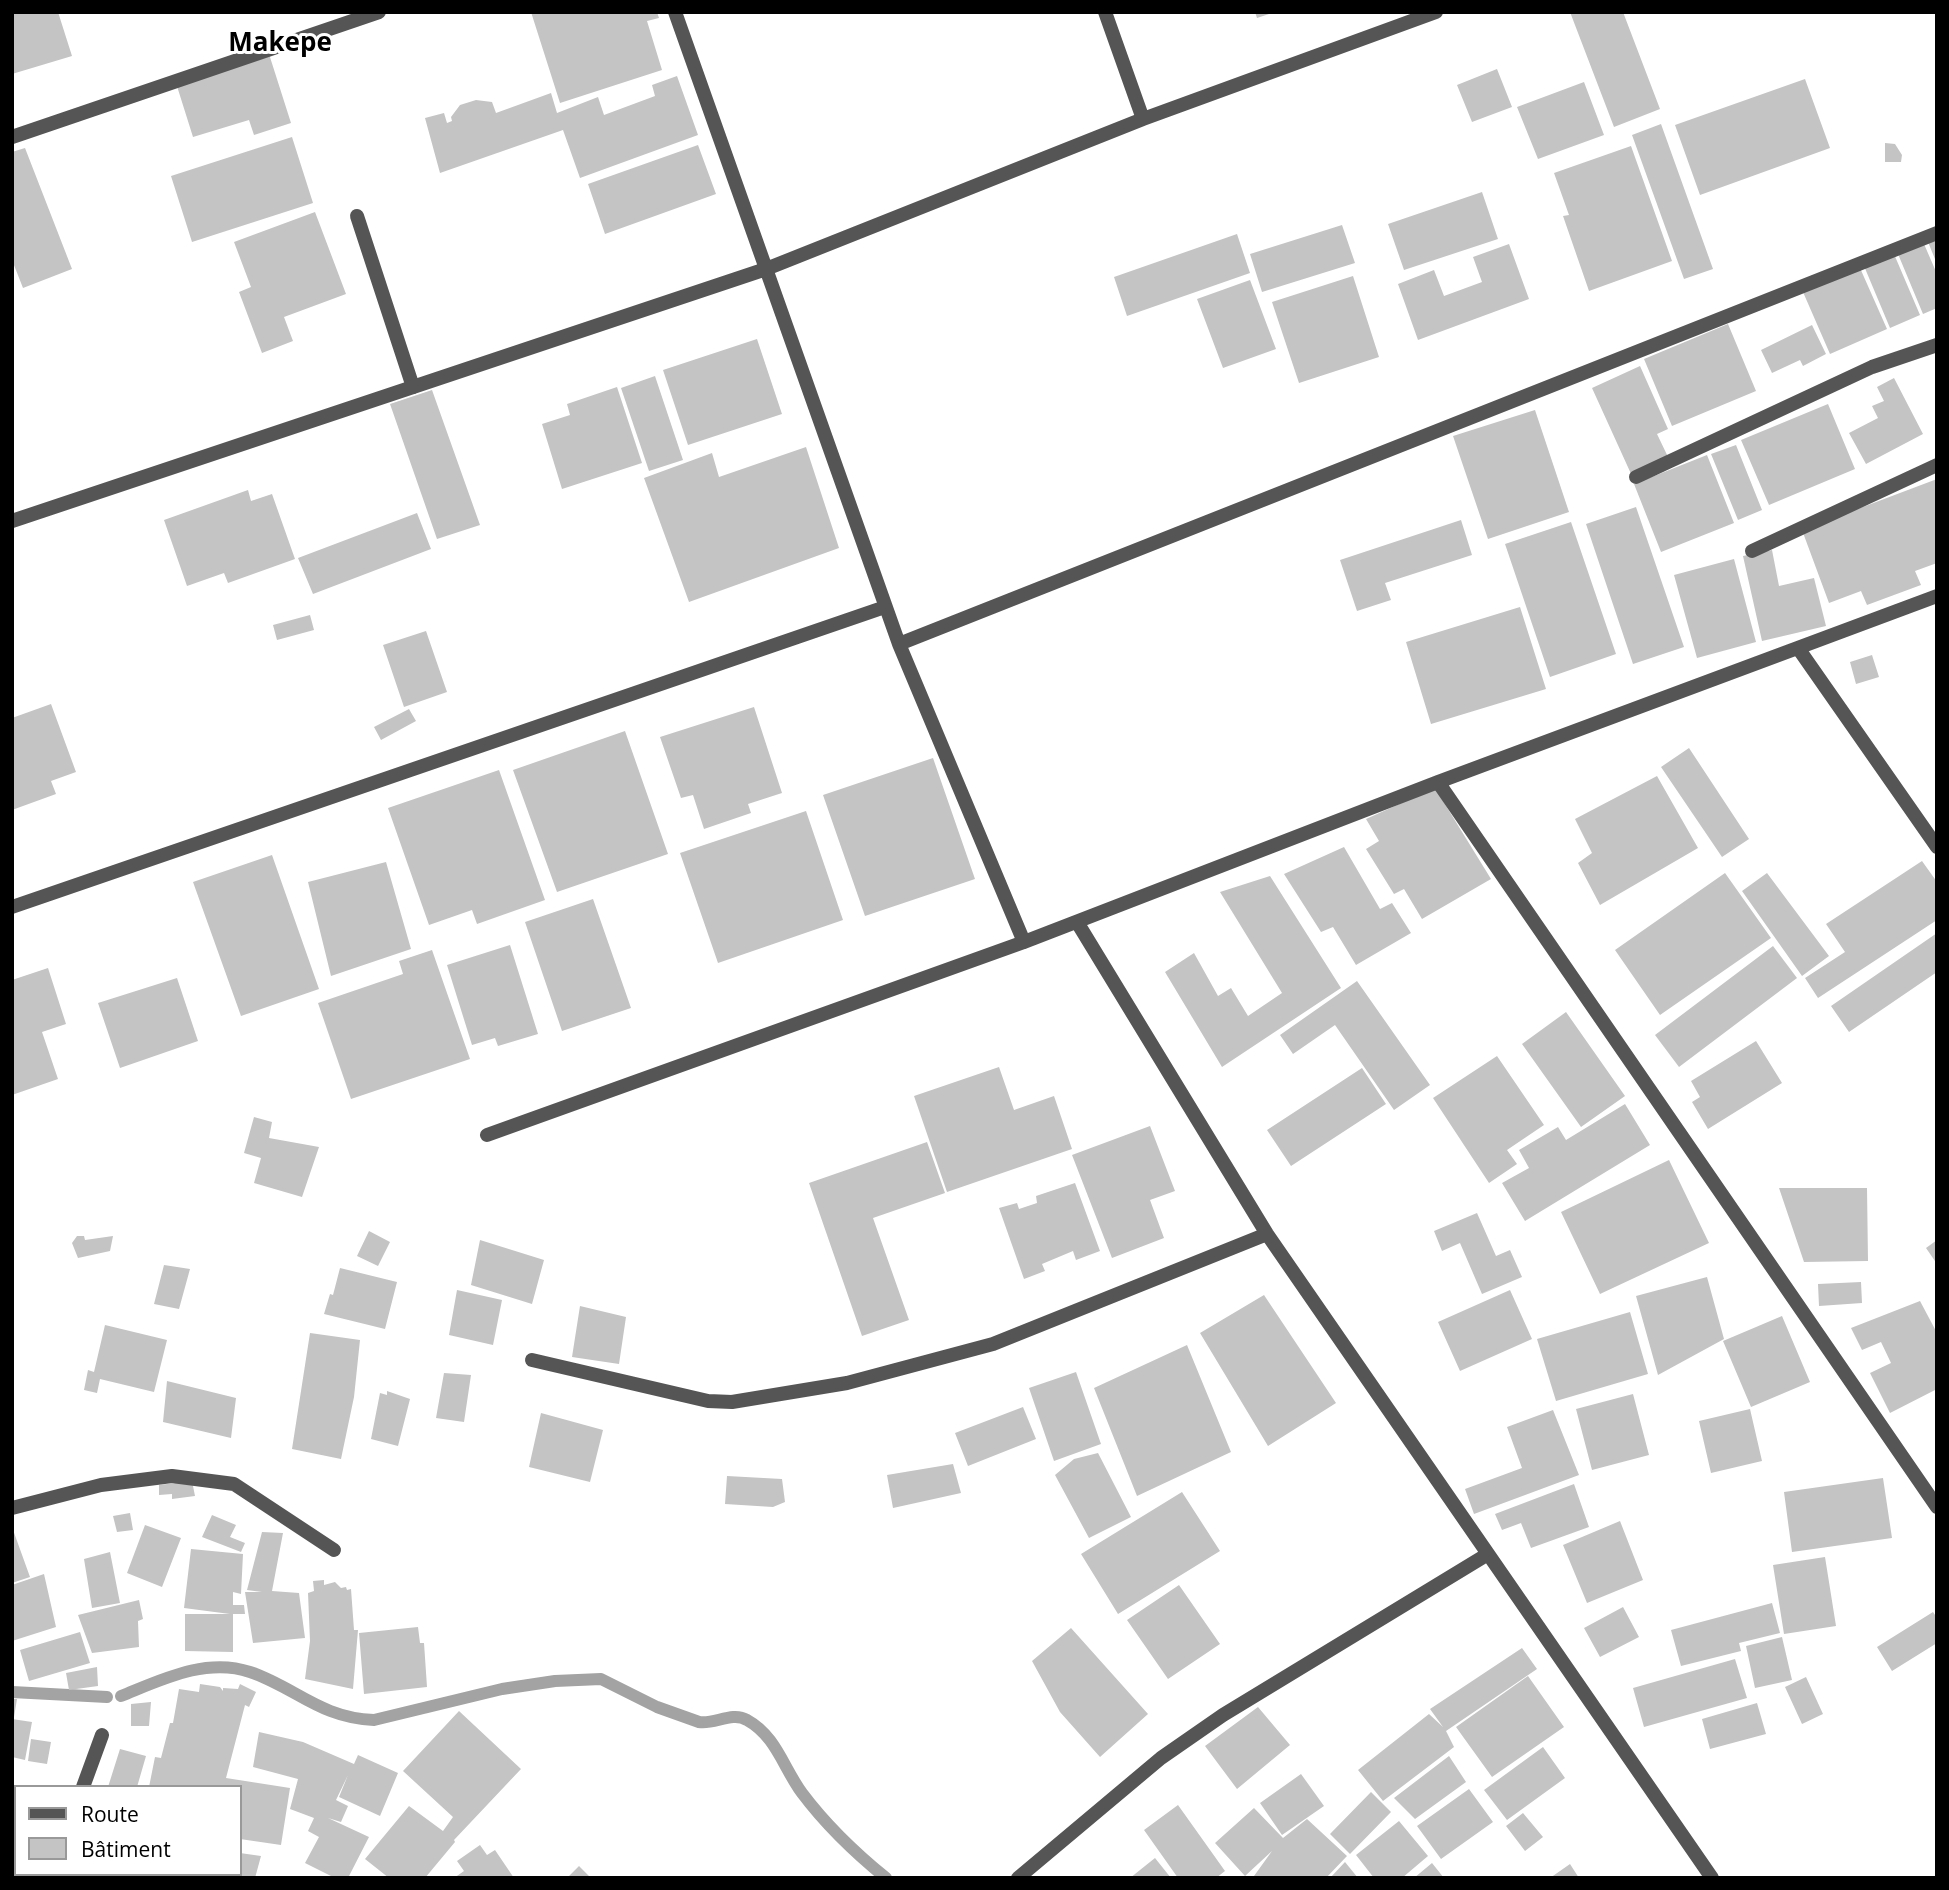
<!DOCTYPE html>
<html>
<head>
<meta charset="utf-8">
<style>
	body { margin:0 }
	#map { position:relative; width:1949px; height:1890px; overflow:hidden; background:#fff; font-family:"Open Sans",sans-serif }
	canvas { display:block }
	.frame { position:absolute; inset:0; border:14px solid #000; pointer-events:none }
	.legend { position:absolute; left:14px; top:1785px; width:228px; height:91px; box-sizing:border-box; background:#fff; border:2px solid #999; margin:0; padding:9px 12px; list-style:none; font-size:21px; color:#000 }
	.legend li { display:flex; align-items:center; gap:14px; height:35px }
	.legend b { width:35px; border:2px solid #999 }
</style>
</head>
<body>
<div id="map">
<canvas width="1949" height="1890"></canvas>
<div class="frame"></div>
<ul class="legend">
<li><b style="height:9px;background:#555"></b>Route</li>
<li><b style="height:19px;background:#c4c4c4"></b>Bâtiment</li>
</ul>
</div>
<script>
const context = document.querySelector('canvas').getContext('2d');
context.lineJoin = 'round';
function strokePath(path, color, width, dash) {
  context.strokeStyle = color;
  context.lineWidth = width;
  context.lineCap = dash ? 'butt' : 'round';
  context.setLineDash(dash || []);
  context.stroke(path);
}
function fill(path, color) {
  context.fillStyle = color;
  context.fill(path, 'evenodd');
}
function drawText(font, color, halo, rows, align = 'center') {
  context.font = font + ' "Open Sans",sans-serif';
  context.lineWidth = 6;
  context.setLineDash([]);
  context.textBaseline = 'middle';
  context.strokeStyle = halo;
  context.fillStyle = color;
  for (const [text, x, y, turn = 0] of rows) {
    context.save();
    context.translate(x, y);
    context.rotate((+turn || 0) * Math.PI / 180);
    context.textAlign = isNaN(turn) ? turn : align;
    if (halo) context.strokeText(text, 0, 0);
    context.fillText(text, 0, 0);
    context.restore();
  }
}
strokePath(new Path2D(`
	M12 1692 107 1697
	M121 1696C161 1680 206 1657 250 1672 295 1687 320 1718 374 1720L502 1689 555 1681 601 1679 657 1707 699 1722C714 1725 732 1711 747 1720 776 1736 783 1767 802 1793 826 1825 854 1852 886 1878`), '#a3a3a3', 12);
fill(new Path2D(`
	M12 12H58L72 56 12 74Z
	M531 12H657L659 18 647 21 662 70 560 103Z
	M1255 12H1271L1272 13 1257 18Z
	M1570 12H1623L1660 109 1614 127Z
	M269 54 291 123 254 135 249 120 193 137 176 83Z
	M1497 69 1512 107 1472 122 1457 85Z
	M677 76 698 135 580 178 563 130 440 173 425 118 444 113 447 123 452 121 451 117 460 105 476 100 492 102 496 113 551 93 557 113 598 97 604 115 655 96 652 85Z
	M1805 79 1830 148 1700 195 1675 125Z
	M1584 82 1604 135 1538 159 1517 107Z
	M1661 124 1713 269 1684 279 1632 135Z
	M292 137 313 203 192 242 171 176Z
	M1885 143 1895 144 1902 155 1901 162H1885Z
	M698 145 716 194 605 234 588 184Z
	M1631 146 1672 261 1589 291 1563 216 1569 215 1554 173Z
	M25 148 72 269 23 288 12 260V152Z
	M1482 192 1498 239 1404 270 1388 224Z
	M315 212 346 294 284 317 293 341 262 353 239 292 251 287 234 242Z
	M1342 225 1355 263 1262 292 1250 254Z
	M1237 234 1250 273 1127 316 1114 277Z
	M1937 239V264L1928 242Z
	M1509 244 1529 299 1418 340 1398 284 1434 270 1444 296 1482 282 1473 257Z
	M1924 244 1937 274V308L1923 314 1898 254Z
	M1894 254 1920 315 1890 328 1864 266Z
	M1860 268 1887 329 1830 354 1803 292Z
	M1353 276 1379 357 1299 383 1272 302Z
	M1250 280 1276 349 1223 368 1197 299Z
	M1728 324 1756 391 1672 426 1644 359Z
	M1812 325 1826 354 1803 366 1800 360 1772 373 1761 350Z
	M757 339 782 414 688 445 663 370Z
	M1640 366 1668 429 1657 434 1669 459 1632 476 1592 388Z
	M655 376 683 460 649 471 621 388Z
	M1894 378 1923 434 1866 464 1849 433 1878 418 1872 406 1884 401 1877 387Z
	M617 387 642 463 562 489 542 424 570 415 567 404Z
	M432 390 480 525 437 539 390 404Z
	M1828 404 1855 469 1769 505 1741 440Z
	M1535 410 1569 512 1488 539 1453 436Z
	M1736 445 1762 510 1738 520 1711 454Z
	M806 447 839 548 689 602 644 478 712 453 719 477Z
	M1707 455 1734 523 1661 552 1634 484Z
	M1937 479V563L1915 571 1921 585 1867 605 1861 591 1829 603 1802 530Z
	M248 490 251 501 272 494 295 559 228 583 224 573 187 586 164 520Z
	M1636 507 1684 647 1633 664 1586 524Z
	M417 513 431 549 313 594 298 558Z
	M1461 520 1472 555 1385 583 1391 600 1357 611 1340 560Z
	M1571 522 1616 654 1550 677 1505 544Z
	M1772 550 1779 586 1814 578 1826 626 1762 641 1743 556Z
	M1734 559 1756 642 1697 658 1674 575Z
	M1520 607 1546 689 1431 724 1406 642Z
	M310 615 314 630 277 640 273 625Z
	M426 631 447 692 404 707 383 645Z
	M1872 655 1879 677 1856 684 1850 662Z
	M51 704 76 772 51 781 56 794 12 810V718Z
	M754 707 782 793 748 804 751 813 704 829 693 795 681 798 660 737Z
	M409 709 416 721 381 740 374 727Z
	M625 731 668 854 557 892 513 770Z
	M1689 748 1749 839 1722 857 1661 767Z
	M933 758 975 879 865 916 823 795Z
	M499 770 545 900 477 924 472 910 429 925 388 808Z
	M1657 776 1698 848 1600 905 1578 863 1592 853 1575 819Z
	M1435 788 1491 879 1422 919 1404 889 1394 894 1366 849 1379 841 1366 819Z
	M806 811 843 920 718 963 680 853Z
	M1344 847 1380 909 1392 903 1411 933 1356 965 1333 927 1321 932 1284 874Z
	M272 855 319 989 241 1016 193 882Z
	M1922 861 1937 882V920L1818 998 1805 978 1845 952 1826 924Z
	M386 862 411 949 331 976 308 882Z
	M1725 873 1771 938 1660 1015 1615 950Z
	M1767 873 1829 956 1802 976 1742 891Z
	M1270 876 1341 988 1222 1067 1165 972 1194 953 1218 996 1231 988 1248 1016 1282 993 1220 892Z
	M593 899 631 1008 562 1031 525 922Z
	M1937 933V972L1849 1032 1831 1006Z
	M510 945 538 1034 498 1046 495 1038 472 1045 447 965Z
	M1773 946 1797 978 1679 1067 1655 1035Z
	M432 950 470 1059 351 1099 318 1003 403 974 399 961Z
	M48 968 66 1024 42 1032 58 1079 12 1095V980Z
	M177 978 198 1041 120 1068 98 1003Z
	M1357 981 1430 1085 1394 1110 1335 1025 1293 1054 1280 1035Z
	M1566 1012 1625 1096 1581 1127 1522 1044Z
	M1756 1041 1782 1083 1708 1129 1692 1102 1700 1097 1691 1081Z
	M1497 1056 1544 1125 1507 1150 1517 1164 1489 1183 1433 1098Z
	M999 1067 1014 1110 1054 1096 1072 1149 947 1192 914 1096Z
	M1362 1068 1386 1104 1291 1166 1267 1130Z
	M1625 1104 1650 1145 1525 1221 1502 1183 1529 1168 1519 1150 1558 1127 1566 1140Z
	M254 1117 272 1122 269 1138 319 1147 302 1197 254 1183 261 1158 244 1153Z
	M1150 1126 1175 1191 1150 1200 1164 1238 1112 1258 1072 1155Z
	M927 1142 945 1193 873 1218 909 1320 862 1336 809 1183Z
	M1669 1160 1709 1243 1600 1294 1561 1212Z
	M1075 1183 1100 1251 1076 1260 1073 1251 1042 1264 1045 1271 1024 1279 999 1208 1017 1203 1019 1209 1037 1203 1036 1196Z
	M1779 1188H1867L1868 1261 1804 1262Z
	M1477 1213 1496 1256 1510 1250 1522 1277 1482 1294 1460 1243 1442 1251 1434 1231Z
	M369 1231 390 1242 378 1266 357 1256Z
	M77 1236H84L85 1240 113 1236 110 1251 78 1258 72 1243Z
	M480 1240 544 1260 532 1304 471 1285Z
	M1937 1240V1264L1926 1248Z
	M164 1265 190 1269 179 1309 154 1304Z
	M340 1268 397 1282 385 1329 324 1314 330 1294 333 1295Z
	M1707 1277 1724 1339 1658 1375 1636 1296Z
	M1861 1282 1862 1303 1819 1306 1818 1284Z
	M457 1290 502 1300 493 1345 449 1335Z
	M1510 1290 1532 1339 1460 1371 1438 1322Z
	M1264 1295 1336 1403 1268 1446 1200 1333Z
	M1920 1301 1937 1333V1389L1890 1413 1870 1373 1891 1363 1881 1342 1862 1350 1851 1328Z
	M580 1306 626 1317 619 1364 572 1357Z
	M1630 1312 1648 1374 1556 1401 1537 1339Z
	M1782 1316 1810 1382 1751 1407 1723 1341Z
	M105 1325 167 1340 154 1392 100 1379 97 1393 84 1390 88 1370 94 1372Z
	M310 1333 360 1340 354 1397 341 1459 292 1449Z
	M1187 1345 1231 1452 1137 1496 1094 1388Z
	M1076 1372 1101 1444 1054 1461 1029 1388Z
	M444 1373 471 1375 464 1422 436 1418Z
	M167 1381 236 1398 231 1438 163 1422Z
	M387 1391 410 1399 398 1446 371 1439 380 1393 387 1395Z
	M1633 1394 1649 1455 1592 1470 1576 1409Z
	M1023 1407 1036 1439 968 1466 955 1433Z
	M1750 1409 1762 1461 1711 1473 1699 1421Z
	M1553 1410 1579 1475 1474 1514 1465 1489 1522 1468 1507 1427Z
	M541 1413 603 1430 590 1482 529 1467Z
	M1098 1453 1131 1517 1089 1538 1055 1475 1074 1459Z
	M953 1464 961 1493 893 1508 887 1475Z
	M727 1476 782 1479 785 1502 773 1507 725 1504Z
	M1883 1478 1892 1538 1792 1552 1784 1492Z
	M192 1481 195 1496 172 1499V1494L159 1495V1485Z
	M1574 1484 1589 1527 1531 1548 1521 1523 1502 1530 1495 1514Z
	M1182 1492 1220 1551 1118 1614 1081 1554Z
	M130 1513 133 1530 117 1532 113 1516Z
	M212 1515 236 1525 230 1537 245 1543 241 1552 202 1537Z
	M1620 1521 1643 1580 1587 1603 1563 1545Z
	M145 1525 181 1538 162 1587 127 1573Z
	M12 1527 30 1577 12 1583Z
	M262 1532 283 1533 272 1591 299 1593 305 1638 253 1643 245 1592H262L247 1590Z
	M191 1549 243 1554 241 1594 233 1592V1605H244L245 1614H233V1652L185 1651V1614H230L184 1608Z
	M110 1552 120 1603 92 1608 84 1559Z
	M1825 1557 1836 1626 1784 1634 1773 1565Z
	M44 1574 56 1627 12 1641V1585Z
	M324 1580V1585L335 1582 341 1588 346 1587 347 1590 351 1589 354 1630H358L353 1689 305 1679 310 1641 308 1593 314 1591 313 1581Z
	M1179 1585 1220 1644 1168 1679 1127 1620Z
	M139 1600 143 1619 138 1621 139 1647 92 1653 78 1615Z
	M1772 1603 1780 1633 1739 1643 1741 1651 1681 1666 1671 1630Z
	M1623 1607 1639 1637 1600 1657 1584 1628Z
	M1933 1612 1937 1618V1643L1892 1671 1877 1647Z
	M418 1627 420 1643H424L427 1687 364 1694 359 1633Z
	M1071 1628 1148 1714 1100 1757 1060 1712 1032 1661Z
	M80 1632 90 1663 29 1681 20 1650Z
	M1782 1637 1792 1680 1755 1688 1746 1646Z
	M1522 1648 1537 1669 1446 1731 1454 1747 1383 1801 1358 1770 1429 1714 1443 1727 1430 1709Z
	M1735 1659 1747 1698 1644 1727 1633 1688Z
	M97 1667 98 1686 69 1690 66 1673Z
	M1528 1676 1564 1727 1492 1777 1456 1727Z
	M1806 1677 1823 1714 1802 1724 1785 1687Z
	M200 1684 220 1687 223 1691V1688L238 1689 240 1684 256 1692 249 1707 245 1705 226 1778 290 1788 281 1845 240 1839V1787H149L155 1757 161 1758 170 1723H173L179 1689 199 1692Z
	M12 1699H17L14 1717 12 1716Z
	M151 1702 149 1726H131V1704Z
	M1757 1703 1766 1734 1710 1749 1702 1719Z
	M1258 1707 1290 1745 1237 1789 1205 1746Z
	M459 1711 521 1769 454 1840 455 1842 425 1878H389L365 1859 409 1806 443 1831 453 1817 403 1771Z
	M12 1719 32 1722 25 1760 12 1757Z
	M259 1732 303 1742 354 1764 358 1755 398 1773 380 1816 339 1797 348 1775 336 1800 348 1806 341 1822 328 1818 369 1837 348 1878H335L305 1863 319 1837 308 1831 314 1818 290 1809 298 1779 253 1767Z
	M31 1739 51 1742 47 1764 28 1761Z
	M1543 1747 1565 1778 1507 1820 1484 1790Z
	M120 1749 146 1756 137 1787H108Z
	M1449 1756 1466 1782 1415 1819 1394 1798Z
	M1301 1774 1324 1806 1282 1835 1260 1803Z
	M1469 1789 1493 1822 1441 1859 1417 1826Z
	M1371 1792 1391 1812 1350 1854 1330 1834Z
	M1178 1805 1225 1871 1216 1878H1178L1144 1830Z
	M1254 1808 1283 1838 1307 1819 1347 1856 1326 1878H1256L1254 1876 1272 1851 1245 1876 1215 1843Z
	M1523 1813 1543 1837 1525 1851 1506 1826Z
	M1399 1821 1428 1856 1402 1878H1374L1356 1855Z
	M12 1827H16V1868H12Z
	M480 1845 487 1855 495 1850 514 1878H454L464 1871 457 1861Z
	M240 1853 261 1856 255 1878H210L211 1874H240Z
	M1155 1858 1171 1878H1130Z
	M1345 1862 1358 1878H1330Z
	M1432 1863 1444 1878H1414Z
	M1570 1864 1579 1878H1550Z
	M579 1866 591 1878H567Z
	M69 1874H107L117 1877 68 1878Z`), '#c4c4c4');
strokePath(new Path2D(`
	M357 216 413 387
	M1636 477 1872 367 1937 345
	M1752 551 1937 465`), '#555', 14);
strokePath(new Path2D(`
	M675 12 899 644 1024 942
	M1105 12 1143 119
	M12 137 379 12
	M12 521 766 269 1143 119 1436 12
	M899 644 1937 233
	M1798 648 1937 847
	M1438 782 1937 1507
	M12 907 885 607
	M1077 922 1267 1234 1712 1878
	M487 1135 1024 942 1438 782 1937 596
	M532 1360 708 1401 732 1402 847 1383 993 1344 1267 1234
	M12 1508 101 1485 172 1476 234 1484 334 1550
	M83 1787 102 1735
	M50 1878 51 1874
	M1018 1878 1161 1758 1223 1715 1488 1554`), '#555', 14);
drawText('bold 26px', '#000', '#fff', [
	["Makepe",280,44]
]);
</script>
</body>
</html>
